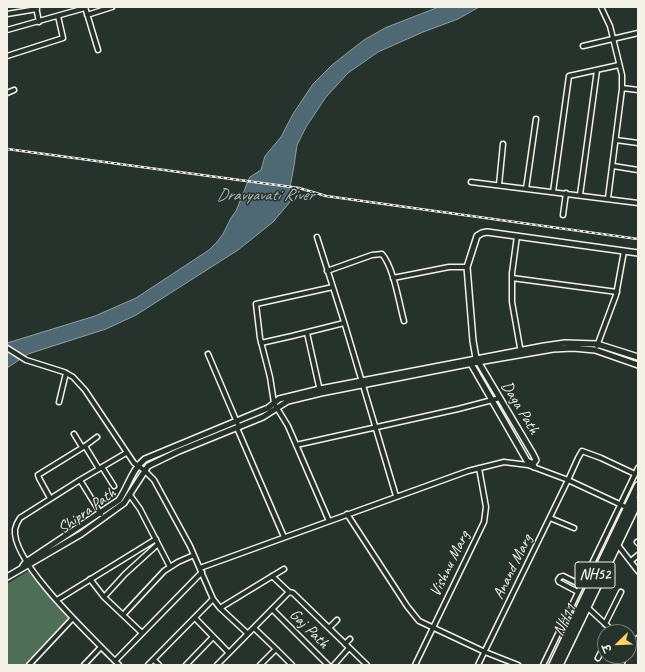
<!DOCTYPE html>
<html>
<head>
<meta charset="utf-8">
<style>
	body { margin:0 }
	#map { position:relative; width:645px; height:672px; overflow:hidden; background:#26332d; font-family:Caveat,"Playpen Sans Deva",sans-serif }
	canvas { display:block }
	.frame { position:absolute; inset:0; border:8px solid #f4f1e8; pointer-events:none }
	.north { position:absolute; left:597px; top:624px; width:40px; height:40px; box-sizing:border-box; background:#26332d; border:1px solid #787f78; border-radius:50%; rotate:247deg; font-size:11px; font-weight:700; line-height:16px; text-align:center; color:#f4f1e8 }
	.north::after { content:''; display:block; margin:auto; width:14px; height:18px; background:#ffd166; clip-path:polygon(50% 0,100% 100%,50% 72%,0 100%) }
</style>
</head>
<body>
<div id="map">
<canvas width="645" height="672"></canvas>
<div class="frame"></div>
<div class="north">उ</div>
</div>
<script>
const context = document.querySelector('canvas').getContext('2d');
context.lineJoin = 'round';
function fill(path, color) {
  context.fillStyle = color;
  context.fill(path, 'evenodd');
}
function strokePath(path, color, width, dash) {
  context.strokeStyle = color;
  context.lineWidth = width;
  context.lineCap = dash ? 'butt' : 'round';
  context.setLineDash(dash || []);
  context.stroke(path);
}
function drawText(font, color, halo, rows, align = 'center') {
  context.font = font + ' Caveat,sans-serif';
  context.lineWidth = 3;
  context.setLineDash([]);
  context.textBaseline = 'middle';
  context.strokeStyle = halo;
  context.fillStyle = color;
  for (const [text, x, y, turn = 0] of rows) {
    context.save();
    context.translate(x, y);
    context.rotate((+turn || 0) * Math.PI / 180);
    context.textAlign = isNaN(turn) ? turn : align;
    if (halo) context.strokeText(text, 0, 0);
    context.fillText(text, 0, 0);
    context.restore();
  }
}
fill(new Path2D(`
	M31 569 68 618 24 665H7V584Z`), '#4f6e57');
const water = new Path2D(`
	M439 7H479L458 19 423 32 378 52 348 73 326 97 306 127 297 145 294 166 290 187V202L273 222 238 250 136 315 106 329 28 354 7 368V343L95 316 136 298 209 250 217 242 223 234 231 218 236 211 248 181 250 177 261 170 265 156 281 137 293 114 313 84 332 65 364 40 385 28Z`);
fill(water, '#4f6974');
strokePath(water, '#919fa2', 1);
const minor = new Path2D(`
	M36 7 39 22
	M85 7 98 50
	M601 7 610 26 622 75V89L608 198
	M7 14 37 9
	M87 15 112 7
	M7 30 85 8
	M583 46 638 33
	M7 56 63 38 58 16
	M622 88 638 90
	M7 93 14 90
	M616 140 638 143
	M613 166 638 170
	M471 182 638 203
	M499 185 503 144
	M526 189 536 119
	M553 192 569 76 619 65
	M580 195 597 70
	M563 215 566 193
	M517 236 512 273V302L521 353
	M317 237 345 325 396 496
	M327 271 372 255 382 254C394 268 399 303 404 321
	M393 278 449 267H467
	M512 278 617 292
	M307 333 320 391
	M261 343 292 336 344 323
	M597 346 616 295 624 251
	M7 348 26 360 64 372 73 377 85 390 134 463 144 470 154 480 190 546 213 599 220 608 247 633
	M208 354 239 427
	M59 402 66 373
	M237 428 284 537
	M74 434 82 447
	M296 445 458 409 500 398
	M85 446 97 437
	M102 467 114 486
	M80 480 101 514
	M130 495 140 509 170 567
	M50 498 39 478 38 475 85 446 99 469
	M347 514 407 606 419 621 485 652 518 665
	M550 518 574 528
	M329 521 288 426 274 403 270 377 260 338 256 304 333 287
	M637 542 638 543
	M617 544 638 571
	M631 561 638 555
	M200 568 468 471 504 462 528 465 568 480 628 508
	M272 576 289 592 293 593 367 665
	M90 579 104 597 142 633
	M578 592 559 582 558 580 560 577 563 576 581 585
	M104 597 125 574 158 544
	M57 600 156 539
	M587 607 614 632
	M220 608 284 569
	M272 609 328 665
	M123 615 164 571 178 562 194 555
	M195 618 229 653
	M605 624 621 592
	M254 628 276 649 260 665
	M329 628 337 620
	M345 644 350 639
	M276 649 292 665
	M629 649 638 638
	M598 658 605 644
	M154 660 159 665
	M115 661 202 572
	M29 665 72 619
	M84 665 101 647
	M119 665C95 640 11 563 15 529 16 525 18 521 20 518L80 480 126 453
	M148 665 213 599
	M186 665 213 637
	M217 665 289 592
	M334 665 349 648
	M415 665 484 522 486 507 479 468
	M478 665 568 480 578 458 582 451 601 458 635 474
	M543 665 638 468
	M621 665 625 656`);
const tertiary = new Path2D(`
	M470 362 527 461 533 464
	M534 467 533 464 536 460 533 454 476 358 473 341 467 267 477 236 482 233 487 232 638 253
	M23 566 26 562 119 500C128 487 132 469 145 459L268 408 279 399 320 389 544 346 565 343 597 344 638 357
	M7 577 81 534 124 503 148 466 179 451 263 417 288 401 321 393 478 362 553 349 573 348 595 350 638 365`);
const trunk = new Path2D(`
	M553 665 638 486
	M559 665 638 501`);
strokePath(minor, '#f4f1e8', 7);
strokePath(tertiary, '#f4f1e8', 8);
strokePath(trunk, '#f4f1e8', 10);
strokePath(minor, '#26332d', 4);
strokePath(tertiary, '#26332d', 5);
strokePath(trunk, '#26332d', 7);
const rail = new Path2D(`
	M7 149 299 188 326 196 638 239`);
strokePath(rail, '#f4f1e8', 2.5);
strokePath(rail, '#26332d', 1, [3]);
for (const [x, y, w] of [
	[595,575,40]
]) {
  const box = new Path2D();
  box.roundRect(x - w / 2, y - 13, w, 26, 3);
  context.fillStyle = '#26332d';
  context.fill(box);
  strokePath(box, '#f4f1e8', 1);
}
drawText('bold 15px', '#f4f1e8', null, [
	["NH52",595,575]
]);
drawText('16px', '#f4f1e8', '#26332d', [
	["Daga Path",520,408,59],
	["Shipra Path",87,511,-36],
	["Vishnu Marg",450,564,-64],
	["Anand Marg",513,567,-64],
	["NH11",565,620,-64],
	["Gaj Path",309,629,45]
]);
drawText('italic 17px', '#b2bbba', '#26332d', [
	["Dravyavati River",265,196]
]);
</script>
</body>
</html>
